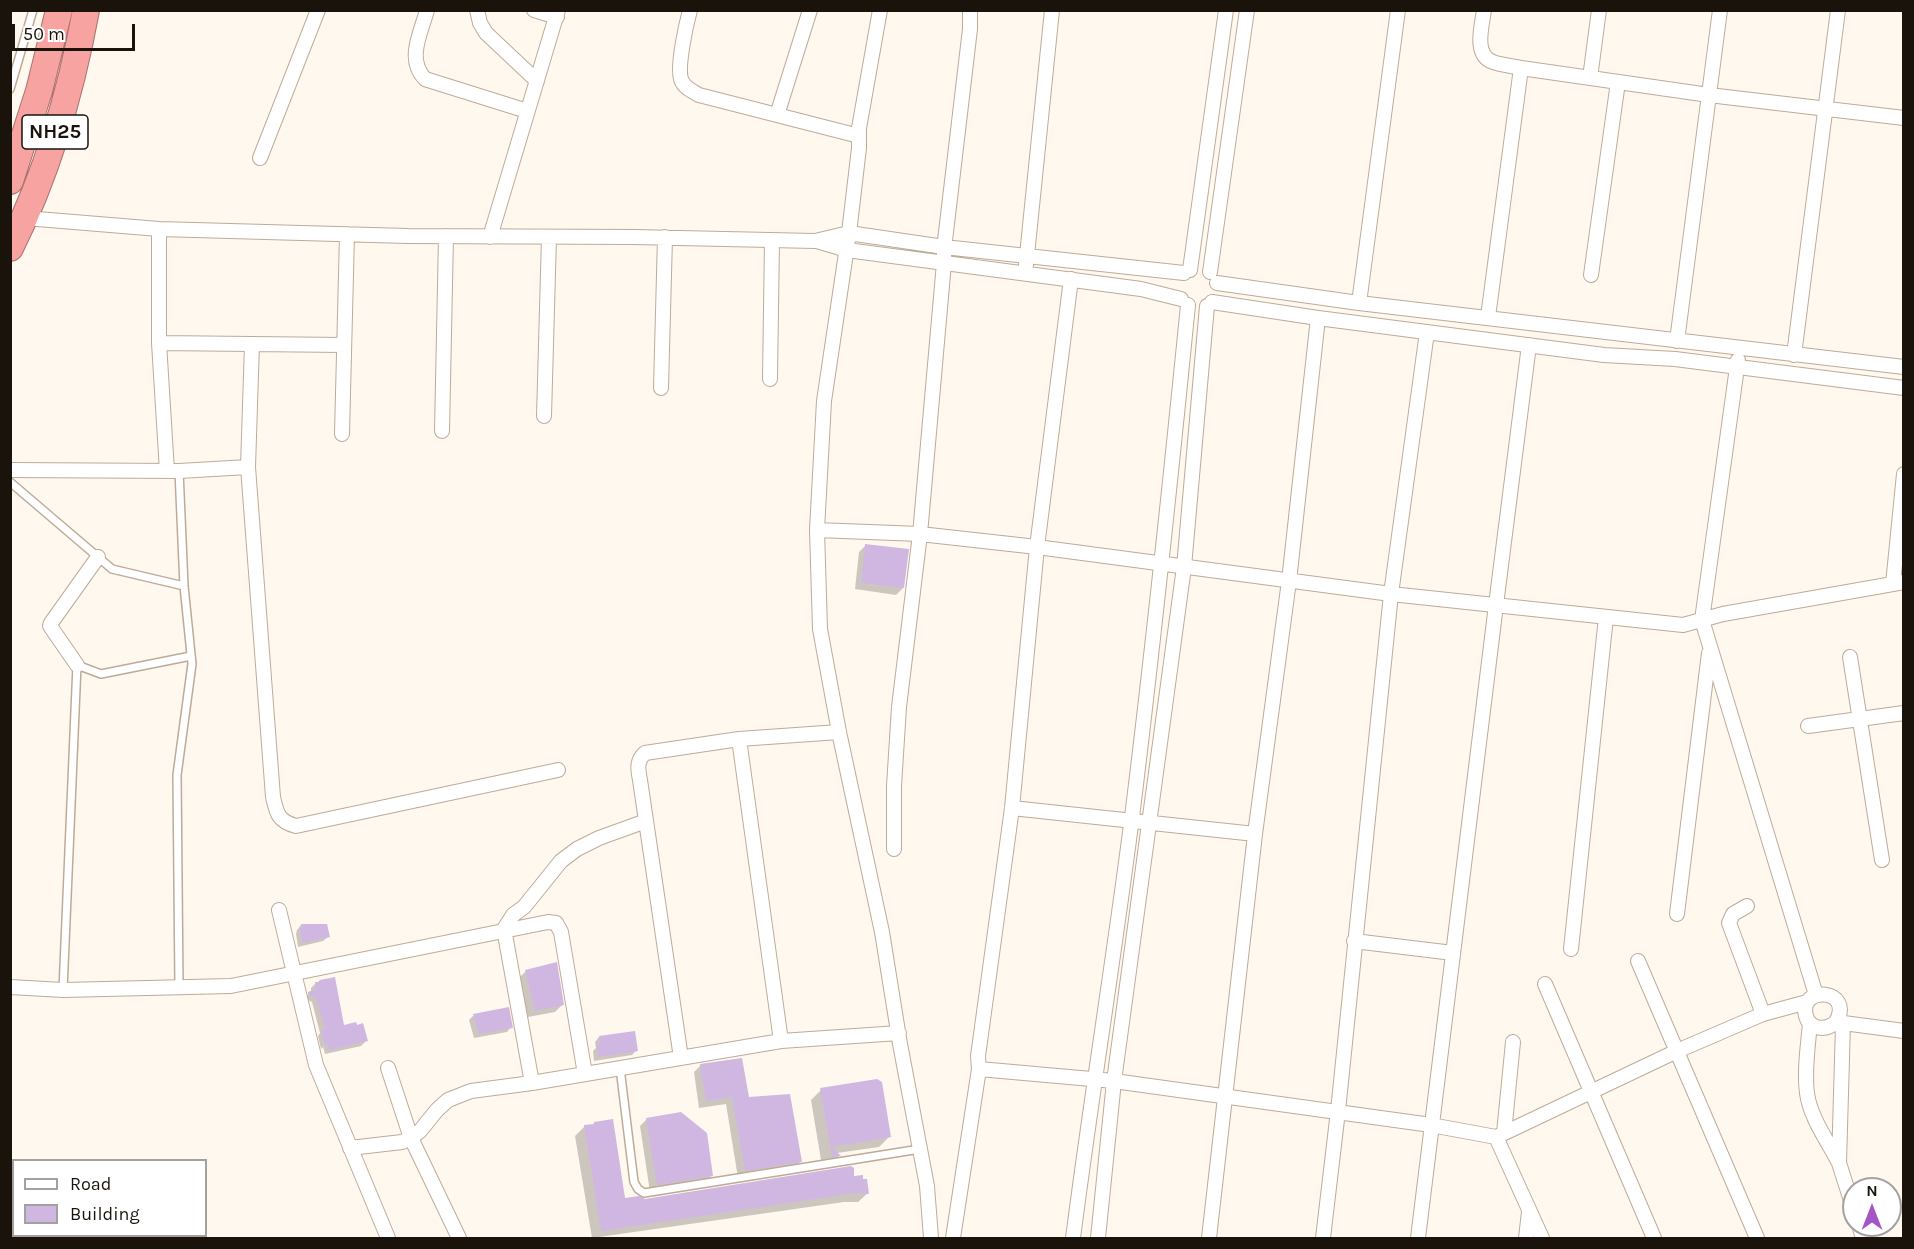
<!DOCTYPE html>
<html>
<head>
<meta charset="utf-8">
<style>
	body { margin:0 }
	#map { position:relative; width:1914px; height:1249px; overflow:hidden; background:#fff8ef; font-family:Karla,sans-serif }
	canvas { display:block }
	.frame { position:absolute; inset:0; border:12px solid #19130c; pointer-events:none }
	.legend { position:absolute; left:12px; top:1159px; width:195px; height:78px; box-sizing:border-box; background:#fff; border:2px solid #a3a19e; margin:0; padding:8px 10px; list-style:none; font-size:18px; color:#19130c }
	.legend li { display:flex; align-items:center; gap:12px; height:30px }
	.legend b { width:30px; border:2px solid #a3a19e }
	.north { position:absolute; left:1842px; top:1177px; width:60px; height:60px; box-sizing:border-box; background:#fff; border:2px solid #a3a19e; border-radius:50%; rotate:0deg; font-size:16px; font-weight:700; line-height:24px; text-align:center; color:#19130c }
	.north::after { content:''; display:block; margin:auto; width:21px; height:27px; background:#a456c7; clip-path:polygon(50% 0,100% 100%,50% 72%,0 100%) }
	.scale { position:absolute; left:12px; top:24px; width:123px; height:27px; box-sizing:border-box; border:3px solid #19130c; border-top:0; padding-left:8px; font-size:18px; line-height:21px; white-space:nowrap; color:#19130c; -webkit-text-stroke:4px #fff; paint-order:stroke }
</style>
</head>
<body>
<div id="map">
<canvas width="1914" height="1249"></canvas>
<div class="frame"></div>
<ul class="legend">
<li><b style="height:8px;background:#fff"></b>Road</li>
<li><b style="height:16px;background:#cfb7e1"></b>Building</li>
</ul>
<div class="north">N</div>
<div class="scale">50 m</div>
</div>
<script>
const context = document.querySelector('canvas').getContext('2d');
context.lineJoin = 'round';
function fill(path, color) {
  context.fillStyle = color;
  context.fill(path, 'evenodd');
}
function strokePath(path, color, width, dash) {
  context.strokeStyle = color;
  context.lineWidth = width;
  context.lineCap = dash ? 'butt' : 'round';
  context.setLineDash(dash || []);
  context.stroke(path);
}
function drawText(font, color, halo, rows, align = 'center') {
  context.font = font + ' Karla,sans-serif';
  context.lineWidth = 4.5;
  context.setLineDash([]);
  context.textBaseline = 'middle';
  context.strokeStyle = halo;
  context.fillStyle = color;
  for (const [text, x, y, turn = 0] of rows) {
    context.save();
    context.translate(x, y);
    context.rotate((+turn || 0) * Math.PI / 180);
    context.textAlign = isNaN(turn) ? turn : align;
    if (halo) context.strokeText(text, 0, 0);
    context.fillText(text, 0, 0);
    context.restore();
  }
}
fill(new Path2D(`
	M866 545 903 588 896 595 855 589 859 552Z
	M301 925H326L328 937 323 941 298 947 296 934 297 930Z
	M526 971 563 1004 555 1012 528 1017 519 978Z
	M315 984H317L343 1026 366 1041 361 1046 325 1054 323 1047 321 1049 318 1036 320 1033 312 1002 304 998 311 992V988Z
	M508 1009 511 1027 507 1032 474 1038 469 1020 473 1016Z
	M599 1037 636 1051 632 1055 594 1061 593 1051 596 1048 595 1042Z
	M701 1065 747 1099 800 1162 793 1169 738 1178 726 1104 699 1108 694 1072Z
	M821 1090 889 1137 879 1147 837 1153 839 1156 830 1165 822 1166 811 1100Z
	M647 1119 711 1176 704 1183 650 1192 640 1126Z
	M594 1123 624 1200H645L853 1178 868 1193 858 1202H844L592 1238 575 1136 585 1126H592Z`), '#0003');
fill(new Path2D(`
	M865 544 909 549 904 588 861 583Z
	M301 924H327L330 937 302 943 300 928H302Z
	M557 962 564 1005 535 1011 525 970Z
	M335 977 344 1025 356 1022 357 1025 363 1023 368 1041 329 1050 327 1044 325 1046 321 1030 325 1029 316 998 308 994V992L316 989 315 982H318L320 980Z
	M509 1007 513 1028 479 1034 473 1014Z
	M635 1031 638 1051 599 1057 596 1045 600 1043 599 1036Z
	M742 1058 749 1097 790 1094 802 1162 745 1171 732 1097 706 1101 700 1064Z
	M877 1079 882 1082 891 1137 832 1147 841 1156 832 1157 820 1088Z
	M681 1112 707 1133 713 1176 657 1185 646 1118Z
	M613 1119 625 1198 639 1196 645 1199 851 1166 854 1168V1176L863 1175V1179H867L869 1194 855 1193 601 1231 584 1125 594 1124V1122Z`), '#cfb7e1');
const lane = new Path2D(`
	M10 89 33 10
	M179 471 184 586 192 664 177 775 179 987
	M10 482 112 569 184 586
	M63 990 77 665 101 674 191 656
	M620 1068 634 1182 638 1189 644 1193 920 1149`);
const street = new Path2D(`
	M427 10C421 33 406 59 425 79L527 111
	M477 10 480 23 486 33 537 81
	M534 10 557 17
	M690 10C686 25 677 66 681 79 683 87 692 91 699 95L859 136
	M880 10 859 128V148L849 233 824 401 817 530 820 629 839 732 882 932 900 1044 927 1186 931 1238
	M1484 10C1482 26 1473 55 1493 62 1501 65 1512 66 1521 68L1709 95 1904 118
	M1590 78 1599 10
	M777 115 810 10
	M260 158 318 10
	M25 218 159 229 408 236 634 237 815 241 849 233 944 247 1184 273
	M159 229V343L167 471
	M490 237 558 10
	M817 241 847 250 1141 289 1181 299
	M1026 265 1052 10
	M1190 270 1226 10
	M1210 272 1247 10
	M1591 275 1618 82
	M1217 283 1359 303 1904 367
	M1212 302 1318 318 1604 355 1675 359 1904 388
	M1359 303 1398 10
	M1488 317 1521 68
	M1677 341 1720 10
	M159 343 344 345
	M1794 355 1838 10
	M1738 360 1702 620 1816 995
	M770 379 772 240
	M661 388 665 237
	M544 416 549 237
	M442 431 446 236
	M342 434 347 234
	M248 467 252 344
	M10 470 179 471 248 467 273 797C277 814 278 821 296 826L558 770
	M817 530 920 534 1037 547 1391 594 1683 625 1723 614 1904 582
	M1893 584 1904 474
	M1850 657 1882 860
	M77 665 50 626 51 623 98 557
	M1808 726 1904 713
	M739 739 781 1041
	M1012 808 1255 834
	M894 849V786L899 707 920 534 944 263V249L970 29V10
	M1747 906 1733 914 1729 923 1763 1014
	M279 910 316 1065 388 1238
	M1677 914 1709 653
	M1354 941 1453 953
	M1571 949 1606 617
	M1638 961 1757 1238
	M1545 984 1654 1238
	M10 987 63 990 231 986 548 922 556 923 561 932 585 1074
	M1836 1022C1855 988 1797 985 1806 1016 1810 1030 1826 1031 1836 1022L1904 1031
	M1810 1023C1808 1046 1804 1071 1807 1093 1810 1117 1827 1140 1838 1161
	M1843 1024 1839 1163 1854 1210
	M681 1058 640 780C638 769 636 761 645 753L739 739 839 732
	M388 1068 411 1138 459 1238
	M979 1069 1114 1081 1431 1125 1496 1137 1542 1238
	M532 1083 504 929 513 915 524 907 561 861 577 849 599 838 646 821
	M1504 1133 1513 1042
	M1496 1137 1677 1051 1763 1014 1807 1002
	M350 1148 402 1142 411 1138 420 1131 437 1110 448 1100 471 1091 532 1083 781 1041 899 1033
	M1859 1225 1863 1238
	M953 1238 979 1069 978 1056 1012 808 1037 547 1071 279
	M1073 1238C1091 1098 1114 958 1132 817 1153 647 1171 476 1188 305
	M1098 1238 1114 1081 1184 567 1207 306
	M1209 1238 1255 834 1289 581 1318 318
	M1323 1238 1338 1111 1391 594 1427 332
	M1418 1238 1496 605 1529 345
	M1526 1238 1529 1212`);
const highway = new Path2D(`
	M10 181 39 91 59 10
	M10 248C47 174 71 92 86 10`);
strokePath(lane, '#bdab98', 10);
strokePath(street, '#bdab98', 16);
strokePath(highway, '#a9716d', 28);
strokePath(lane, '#fff', 7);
strokePath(street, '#fff', 14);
strokePath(highway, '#f6a3a1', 26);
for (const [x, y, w] of [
	[55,132,66]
]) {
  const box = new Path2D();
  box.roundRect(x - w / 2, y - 17, w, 34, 4.5);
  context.fillStyle = '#fff';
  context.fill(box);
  strokePath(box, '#19130c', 1.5);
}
drawText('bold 20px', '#19130c', null, [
	["NH25",55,132]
]);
</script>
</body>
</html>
